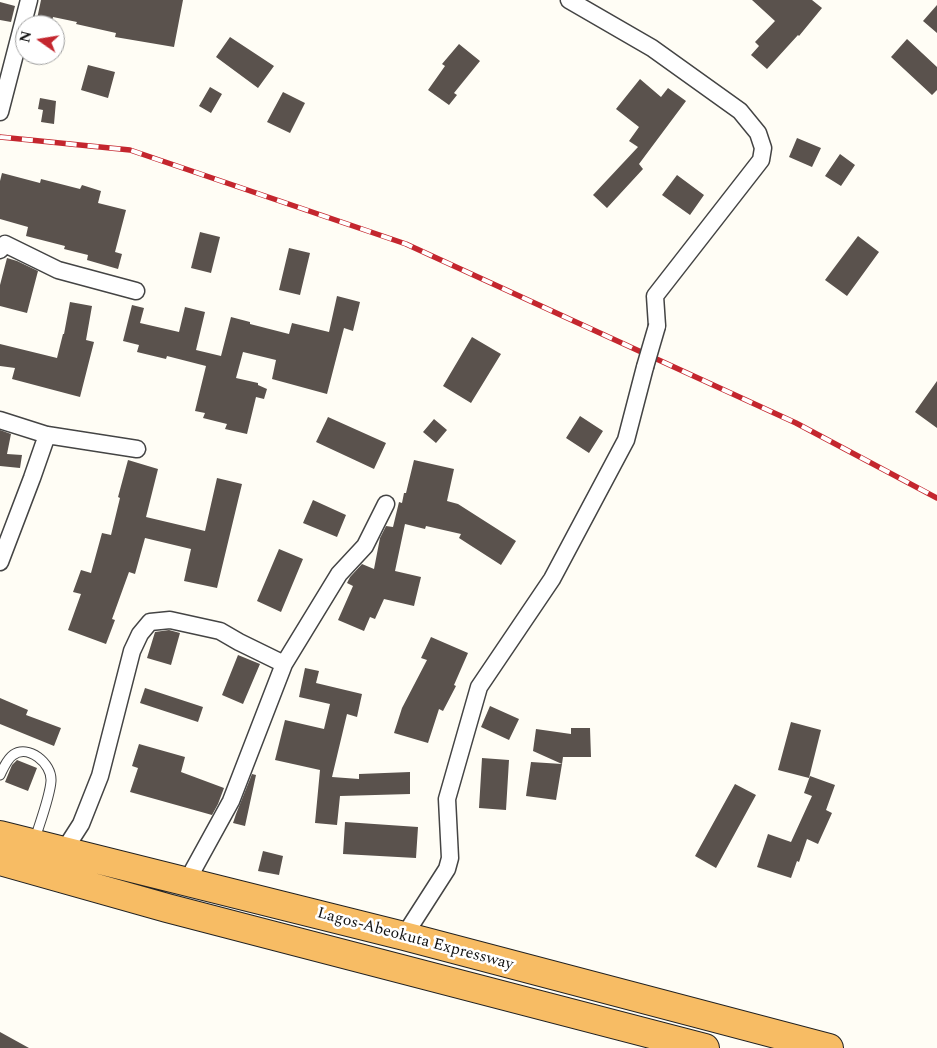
<!DOCTYPE html>
<html>
<head>
<meta charset="utf-8">
<style>
	body { margin:0 }
	#map { position:relative; width:937px; height:1048px; overflow:hidden; background:#fffdf5; font-family:Spectral,serif }
	canvas { display:block }
	.north { position:absolute; left:15px; top:15px; width:50px; height:50px; box-sizing:border-box; background:#fff; border:1px solid #a0a0a0; border-radius:50%; rotate:283deg; font-size:14px; font-weight:700; line-height:20px; text-align:center; color:#111 }
	.north::after { content:''; display:block; margin:auto; width:18px; height:22px; background:#c4262e; clip-path:polygon(50% 0,100% 100%,50% 72%,0 100%) }
</style>
</head>
<body>
<div id="map">
<canvas width="937" height="1048"></canvas>
<div class="north">N</div>
</div>
<script>
const context = document.querySelector('canvas').getContext('2d');
context.lineJoin = 'round';
function fill(path, color) {
  context.fillStyle = color;
  context.fill(path, 'evenodd');
}
function strokePath(path, color, width, dash) {
  context.strokeStyle = color;
  context.lineWidth = width;
  context.lineCap = dash ? 'butt' : 'round';
  context.setLineDash(dash || []);
  context.stroke(path);
}
function drawText(font, color, halo, rows, align = 'center') {
  context.font = font + ' Spectral,serif';
  context.lineWidth = 5;
  context.setLineDash([]);
  context.textBaseline = 'middle';
  context.strokeStyle = halo;
  context.fillStyle = color;
  for (const [text, x, y, turn = 0] of rows) {
    context.save();
    context.translate(x, y);
    context.rotate((+turn || 0) * Math.PI / 180);
    context.textAlign = isNaN(turn) ? turn : align;
    if (halo) context.strokeText(text, 0, 0);
    context.fillText(text, 0, 0);
    context.restore();
  }
}
fill(new Path2D(`
	M41 0H183L174 47 115 37 116 33 76 24 77 22 53 17 52 22 37 19Z
	M752 0H812L822 8 799 36 798 35 767 69 751 55 759 46 755 42 775 21Z
	M0 2 15 6 11 22 0 20Z
	M937 5V33L923 21Z
	M230 37 274 66 258 88 216 57Z
	M907 39 937 67V90L932 95 891 57Z
	M459 44 480 61 454 93 457 95 449 105 428 90 445 66 442 64Z
	M88 65 115 72 108 98 81 90Z
	M640 79 661 97 668 88 686 101 639 164 643 169 607 208 593 195 638 147 629 141 639 127 616 109Z
	M210 87 222 94 211 113 199 106Z
	M283 92 305 103 290 133 267 122Z
	M40 98 56 101 54 124 41 122 43 110 38 109Z
	M797 138 821 148 812 167 789 157Z
	M840 154 855 165 841 186 825 176Z
	M2 173 40 183 41 179 80 189 82 185 101 191 98 203 126 210 115 252 122 254 118 269 87 260 88 255 64 249 65 246 26 236 28 227 0 219V181Z
	M677 175 704 195 690 215 662 195Z
	M200 232 220 237 211 273 191 268Z
	M858 236 879 252 847 296 825 280Z
	M289 248 310 253 300 295 279 290Z
	M7 258 17 261 38 271 27 313 0 306V285Z
	M337 296 360 302 353 331 344 328 327 394 272 379 276 360 243 352 236 378 258 383V385L267 389 264 399 256 397 247 434 225 429 227 424 203 418 205 413 195 411 206 366 167 356 166 359 137 352 139 345 123 341 132 305 144 308 140 323 179 332 185 307 205 312 196 350 221 356 231 317 250 322V324L289 334 292 323 329 332Z
	M70 302 92 306 86 340 94 342 80 397 12 379 15 368 0 366V344L57 358 63 334H64Z
	M472 337 501 354 471 403 443 386Z
	M937 381V428L915 412Z
	M580 416 603 431 589 453 566 438Z
	M328 417 386 443 374 469 316 442Z
	M434 419 447 430 436 443 423 432Z
	M0 430 11 434 7 454 22 455 20 468 0 466Z
	M128 460 158 469 146 517 205 531 217 478 242 484 217 588 184 581 191 549 145 538 135 574 129 572 112 619 115 620 106 644 68 630 81 594 73 592 81 570 91 573 102 533 111 535 120 498 118 497Z
	M414 460 454 469 447 501 458 504 516 541 501 565 459 538 461 534 426 526 425 529 405 524 395 571 421 577 414 606 384 599 375 619 370 617 364 631 338 620 353 586 347 583 350 577 362 564 374 569 380 538 386 526 393 527 399 502 402 503 404 493H406Z
	M313 500 346 515 337 537 303 523Z
	M279 549 303 559 281 612 257 601Z
	M169 630 180 633 171 665 147 658 155 632Z
	M431 637 468 653 454 685 456 686 443 711 439 709 428 743 394 733 402 708 427 660 421 658Z
	M238 655 260 664 243 704 222 695Z
	M305 668 319 671 316 683 362 694 357 717 347 714 332 777 359 779V774L410 772V794L340 796 337 825 315 823 320 770 275 760 285 720 324 729 330 704 299 697Z
	M145 688 203 707 198 722 140 703Z
	M0 698 28 710 26 715 61 728 54 746 0 724Z
	M490 706 519 719 509 740 481 727Z
	M791 722 821 730 809 778 778 770Z
	M571 728H590L591 757H563L562 764 533 751 536 729 571 734Z
	M139 744 185 757 181 772 224 788 218 804 212 815 130 792 138 768 132 766Z
	M482 758 509 760 506 810 479 808Z
	M17 760 37 768 28 791 5 782 12 765Z
	M531 762 562 764 556 800 526 796Z
	M252 774 256 775 245 826 233 823 236 814Z
	M810 776 835 785 826 810 832 813 818 844 807 839 799 862 797 861 791 878 757 867 768 834 791 842 812 796 804 793Z
	M735 784 756 795 716 868 695 856Z
	M345 822 418 827 416 858 343 854Z
	M263 851 283 856 279 875 258 871Z
	M0 1032 29 1048H0Z`), '#5a524d');
const service = new Path2D(`
	M0 775C3 769 7 759 13 755 28 744 52 763 51 781 50 797 39 825 34 842`);
const minor = new Path2D(`
	M569 0 652 48 740 111 758 133 763 148 761 160 655 296 657 326
	M0 112 29 0
	M0 250 5 244 58 270 136 291
	M0 420 47 435 137 449
	M0 562 32 478 47 435
	M63 852 81 824 100 776 132 651 140 634 150 622 170 620 220 631 239 642 284 664
	M187 881 231 801 284 664 339 574 365 546 386 504
	M404 936 447 869 450 858 447 799 479 687 552 579 626 440 645 367`);
const trunk = new Path2D(`
	M0 835 404 936 829 1048
	M0 861 167 908 705 1048`);
strokePath(service, '#444', 11);
strokePath(minor, '#444', 19);
strokePath(trunk, '#222', 30);
strokePath(service, '#fff', 9);
strokePath(minor, '#fff', 16);
strokePath(trunk, '#f7bc64', 28);
const rail = new Path2D(`
	M0 137 130 150 406 244 796 423 937 498`);
strokePath(rail, '#c4262e', 5.5);
strokePath(rail, '#fff', 4, [11]);
const minorBridge = new Path2D(`
	M645 367 657 326`);
strokePath(minorBridge, '#444', 19, []);
strokePath(minorBridge, '#fff', 16);
drawText('16px', '#111', '#fff', [
	["Lagos-Abeokuta Expressway",415,940,15]
]);
</script>
</body>
</html>
